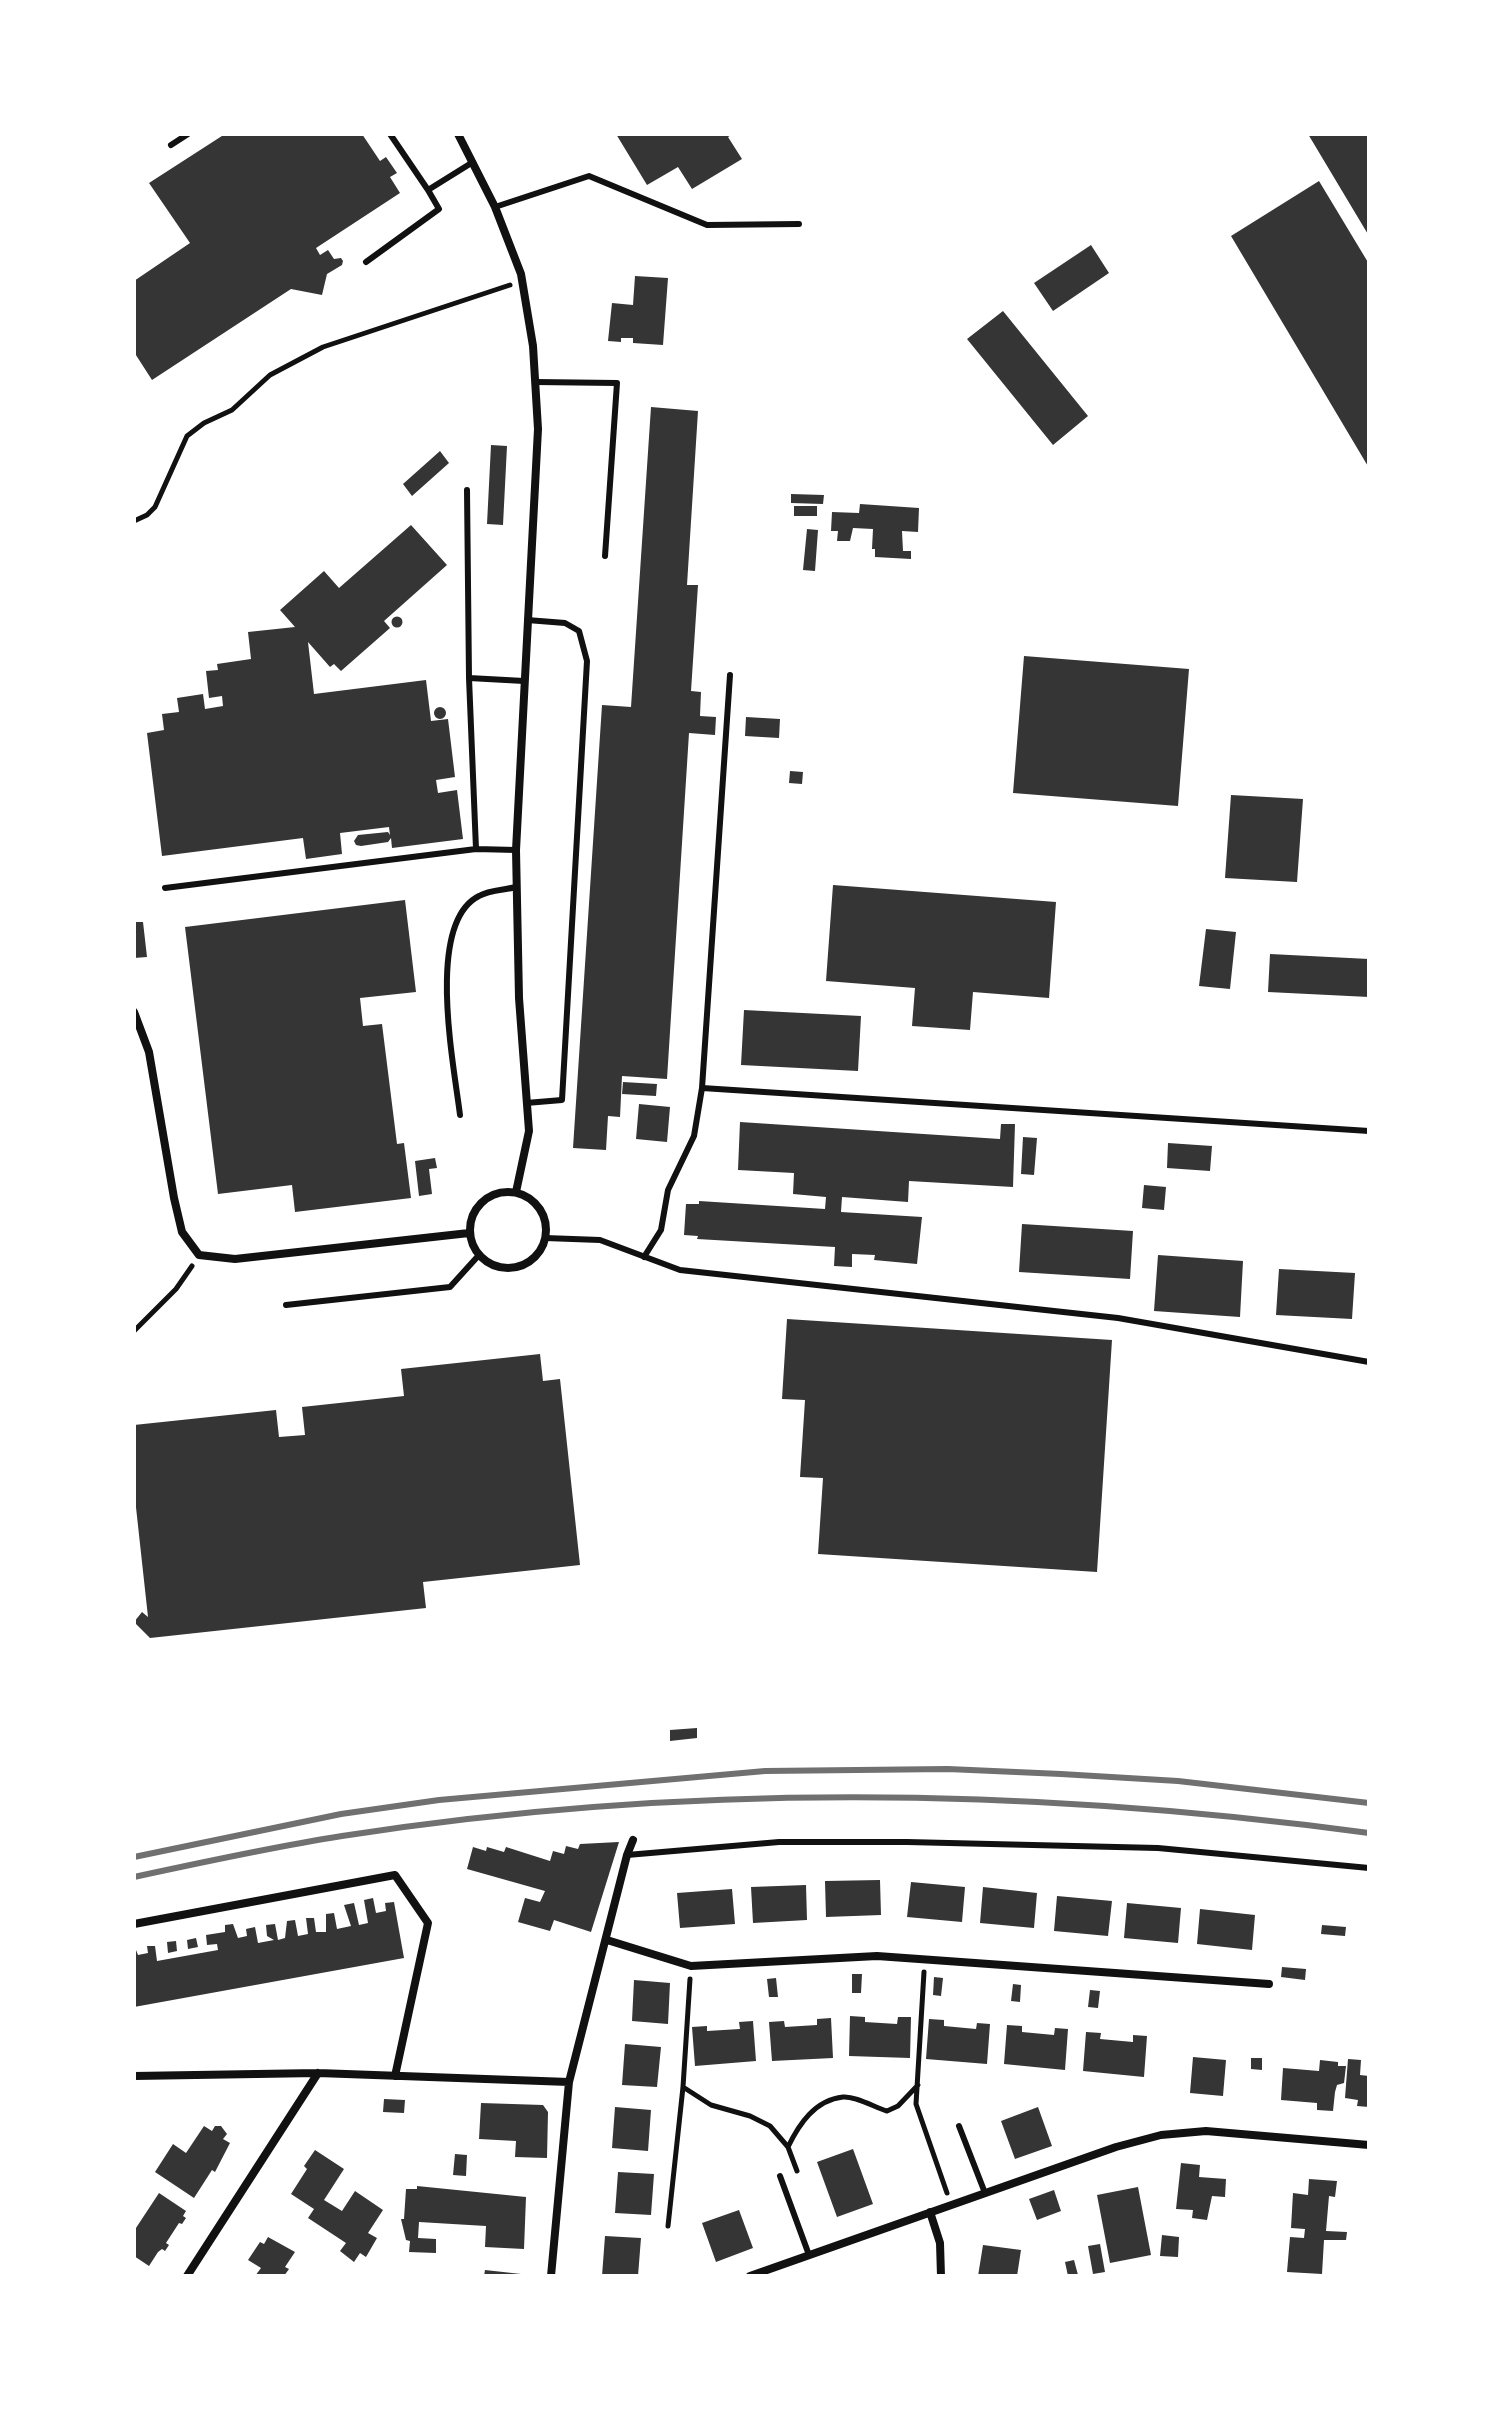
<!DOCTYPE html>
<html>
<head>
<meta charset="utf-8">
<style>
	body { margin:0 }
	#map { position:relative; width:1503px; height:2410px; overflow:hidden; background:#fff; font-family:"PT Sans",sans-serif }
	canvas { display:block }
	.frame { position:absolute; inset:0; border:136px solid #fff; pointer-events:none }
</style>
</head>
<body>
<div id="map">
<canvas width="1503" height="2410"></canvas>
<div class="frame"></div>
</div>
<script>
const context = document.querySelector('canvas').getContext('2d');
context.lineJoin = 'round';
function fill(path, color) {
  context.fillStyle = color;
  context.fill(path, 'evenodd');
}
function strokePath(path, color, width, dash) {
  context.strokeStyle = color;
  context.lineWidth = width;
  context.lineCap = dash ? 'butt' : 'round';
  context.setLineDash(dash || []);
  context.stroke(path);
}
fill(new Path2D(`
	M225 134H362L380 161 386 157 397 173 390 177 400 193 316 248 320 255 328 250 334 259 341 258 343 261 342 265 327 274 322 295 291 289 152 380 134 352V281L190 243 149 183Z
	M616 134H733L728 137 742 159 692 189 678 167 647 185Z
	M1308 134H1369V236Z
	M1319 181 1369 264V468L1231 236Z
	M1091 245 1109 273 1053 311 1034 283Z
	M635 276 668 278 663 345 633 343V338H621V342L608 341 612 303 633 305Z
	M1003 311 1088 416 1053 445 967 339Z
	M651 407 698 411 687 585H698L691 691 701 692 700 716 716 717 715 735 689 733 667 1079 622 1076 620 1117 608 1116 606 1150 573 1148 602 705 631 707Z
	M491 445 507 446 503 525 487 524Z
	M440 451 449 463 412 496 403 484Z
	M791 494 824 495 823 504 791 503Z
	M860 504 919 508 918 532 902 531 903 551H911V559L875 557V549H872L873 529 853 528 850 541H837L838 531H831L832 512 859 513Z
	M794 506H817V516H794Z
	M411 525 447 565 384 621 390 628 341 671 334 664 330 667 308 642 314 694 426 680 431 721 448 719 455 777 436 780 438 793 457 790 463 839 392 848 391 838 388 842 361 846 356 845 354 841 358 835 388 832 390 835 389 827 340 833 342 854 306 859 303 838 162 856 147 733 164 730 162 714 179 712 177 698 203 694 205 709 223 706 222 696 209 698 206 671 218 670 217 664 251 659 248 632 295 627 280 610 324 571 339 588Z
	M807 529 818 530 815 571 803 570Z
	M391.5 622a5.5 5.5 0 1 1 11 0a5.5 5.5 0 1 1-11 0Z
	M1024 656 1189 669 1178 806 1013 793Z
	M434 713a6 6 0 1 1 12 0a6 6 0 1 1-12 0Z
	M746 717 780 719 779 738 745 736Z
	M790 771 803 772 802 784 789 783Z
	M1231 795 1303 799 1297 882 1225 878Z
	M833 885 1056 902 1049 998 973 992 970 1030 912 1026 915 988 826 981Z
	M405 900 416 992 360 998 363 1026 382 1024 397 1144 404 1143 411 1198 295 1212 292 1185 218 1194 185 927Z
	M134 922H143L147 957 134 958Z
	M1206 929 1236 932 1230 989 1199 986Z
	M1270 954 1369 959V997L1268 992Z
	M744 1010 861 1016 858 1071 741 1065Z
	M623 1082 657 1084 656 1096 622 1094Z
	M639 1104 670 1107 667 1142 636 1139Z
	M740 1122 1000 1139 1001 1124H1015L1013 1187 909 1181 908 1202 842 1197 841 1212 922 1217 917 1264 874 1260 875 1255 852 1254V1267L834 1266 835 1247 697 1239 698 1236 684 1235 686 1204H699V1201L825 1209 826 1197 793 1194 794 1173 738 1170Z
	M1023 1137 1037 1138 1034 1175 1021 1174Z
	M1168 1143 1212 1146 1210 1171 1167 1168Z
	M435 1158 437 1168 429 1169 432 1194 419 1196 415 1161Z
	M1144 1185 1166 1187 1164 1210 1142 1208Z
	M1022 1224 1133 1231 1130 1279 1019 1272Z
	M1158 1255 1243 1261 1240 1317 1154 1311Z
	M1279 1269 1355 1273 1352 1319 1276 1315Z
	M787 1319 1112 1340 1097 1572 818 1554 823 1478 800 1477 805 1400 782 1399Z
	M540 1354 543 1381 560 1379 580 1565 423 1582 426 1608 150 1638 134 1622 142 1612 148 1617 134 1489V1425L276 1410 279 1437 305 1435 302 1407 404 1396 401 1369Z
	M697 1728V1738L670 1741V1730Z
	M619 1842 591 1932 554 1920 550 1931 518 1922 525 1898 540 1902 545 1891 467 1869 473 1847 486 1851 487 1847 504 1852 506 1847 550 1861 553 1851 564 1854 566 1846 578 1849 580 1844Z
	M880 1880 881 1915 826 1917 825 1881Z
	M911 1882 965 1887 962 1922 907 1917Z
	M806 1885 807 1920 753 1923 751 1887Z
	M983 1887 1037 1893 1034 1928 980 1923Z
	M732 1889 735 1924 680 1928 677 1893Z
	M1057 1896 1112 1901 1108 1936 1054 1931Z
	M373 1898 376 1913 386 1911 385 1903 394 1902 404 1958 134 2007V1945L138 1955 148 1953 147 1946H155L157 1961 218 1950 217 1944 207 1945 206 1935 225 1932V1925L233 1924 238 1938 247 1936 246 1929 255 1927 258 1943 274 1940 267 1936 266 1925 275 1924 278 1940 285 1938 287 1921 295 1920 298 1936 308 1934 306 1918H314L316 1932H326V1914L334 1913 337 1929 351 1926 344 1905 354 1903 359 1925 368 1923 364 1900Z
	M1127 1903 1181 1908 1178 1943 1124 1938Z
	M1200 1909 1255 1915 1252 1950 1197 1944Z
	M1322 1925 1346 1927 1345 1936 1321 1934Z
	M196 1938 198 1947 188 1949 187 1940Z
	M176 1941 177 1951 168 1953 167 1942Z
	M1282 1967 1306 1969 1305 1980 1281 1977Z
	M852 1974H862L861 1993H852Z
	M934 1977 943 1978 941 1996 933 1995Z
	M776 1978 778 1997H769L767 1979Z
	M634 1980 670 1983 668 2024 632 2021Z
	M1013 1984 1021 1985 1020 2002 1011 2001Z
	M1090 1990 1100 1991 1098 2008 1088 2007Z
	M850 2016 865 2017V2022L897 2024 898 2017H911L910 2058 849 2056Z
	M831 2018 833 2058 772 2061 769 2022 784 2021 785 2027 817 2025V2019Z
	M929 2019 944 2020V2026L976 2029 977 2023 990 2024 987 2064 926 2059Z
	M753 2021 756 2061 695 2066 692 2027 707 2026V2031L740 2029 739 2022Z
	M1007 2025 1022 2026V2032L1054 2035 1055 2028 1068 2029 1065 2070 1004 2064Z
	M1086 2032 1101 2033 1100 2039 1133 2042V2035L1147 2036 1144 2077 1083 2071Z
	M625 2044 661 2047 657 2087 622 2085Z
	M1193 2057 1226 2060 1223 2096 1190 2093Z
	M1251 2058H1262V2070L1251 2069Z
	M1348 2059 1361 2060 1360 2075 1369 2076V2107L1357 2106 1358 2100 1345 2098Z
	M1320 2060 1338 2062V2066H1346L1344 2083 1337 2085 1335 2092 1333 2111 1317 2110V2103L1281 2100 1283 2068 1319 2071Z
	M384 2099 405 2100 404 2113 383 2112Z
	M481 2103 543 2105 548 2112 547 2158 515 2157 516 2141 479 2139Z
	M615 2107 651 2110 648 2151 612 2148Z
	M1038 2107 1052 2146 1015 2159 1001 2121Z
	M204 2126 212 2131 215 2126H221L227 2134 223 2139 230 2143 215 2172 212 2170 194 2198 155 2172 173 2144 186 2153Z
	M853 2149 873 2204 837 2217 817 2162Z
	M315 2150 344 2169 324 2200 342 2211 355 2191 383 2210 368 2233 377 2238 366 2257 360 2253 354 2262 340 2251 346 2243 308 2218 314 2209 291 2194 307 2169 304 2166Z
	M455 2154 467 2155 466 2176 453 2175Z
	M1181 2163 1200 2165 1199 2177 1226 2179 1225 2197 1212 2196 1207 2220 1192 2218 1193 2210 1176 2209Z
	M618 2172 654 2174 651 2215 615 2213Z
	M1309 2179 1337 2181 1335 2197 1329 2196 1326 2231 1347 2232 1346 2240H1324L1322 2274 1287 2272 1290 2237 1304 2238 1305 2229 1291 2228 1293 2193 1308 2195Z
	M417 2186 526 2197 524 2249 485 2247 486 2226 419 2222 418 2238 436 2239V2253L409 2252 410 2241 406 2240 401 2219H404L406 2189H417Z
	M1138 2187 1151 2255 1110 2263 1097 2195Z
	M1054 2190 1061 2211 1037 2220 1029 2199Z
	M159 2193 186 2211 183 2216 186 2218 182 2224 179 2223 166 2243 169 2245 165 2251 162 2249 158 2252 149 2266 134 2256V2231Z
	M739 2210 753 2248 716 2262 702 2223Z
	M1162 2235 1179 2237 1178 2257 1160 2256Z
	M605 2236 641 2238 638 2276H602Z
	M268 2237 295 2252 285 2267 289 2269 284 2276H255L261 2268 248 2260 260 2242 264 2244Z
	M1100 2244 1105 2272 1093 2274 1088 2246Z
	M983 2245 1021 2250 1017 2276H978Z
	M1074 2260 1078 2275 1068 2276 1065 2262Z
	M485 2270 521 2274V2276H484Z`), '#353535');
strokePath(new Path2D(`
	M134 521 147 515 155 507 187 436 204 423 232 410 270 375 323 347 510 285
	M134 1331 176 1289 192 1266
	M924 1972 916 2104 947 2193
	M683 2087 711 2105 750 2116 770 2126 788 2147
	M797 2171 788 2147C799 2124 815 2100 843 2097 856 2096 874 2107 887 2111L898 2106 918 2085
	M668 2226 683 2087 690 1979`), '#111', 5);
strokePath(new Path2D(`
	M390 134 428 190 473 162
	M171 145 188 134
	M495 207 589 176 707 225 799 224
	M366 262 439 209 428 190
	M535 382 617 383 605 556
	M467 490 469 678 524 681
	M469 678 476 849 516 850
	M165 888 476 849
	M702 1088 1369 1131
	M526 1103 562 1100 587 661 579 631 565 623 527 620
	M460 1115C454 1065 425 923 479 896 489 890 505 890 516 887
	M545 1238 600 1240 680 1270 1118 1318 1369 1362
	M644 1257 661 1230 668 1190 694 1136 702 1088 730 675
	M286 1305 450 1287 479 1255
	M627 1855 779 1842H907L1158 1848 1369 1868
	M959 2126 985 2193
	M780 2176 809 2255`), '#111', 6);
strokePath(new Path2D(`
	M458 134 495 207 521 274 533 346 538 429 516 850 519 998 529 1131 516 1192
	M134 1012 149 1052 174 1198 182 1232 199 1255 235 1259 469 1233
	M470 1230a38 38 0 1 1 76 0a38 38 0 1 1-76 0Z
	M134 1924 395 1875 428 1923 395 2076
	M607 1940 691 1966 877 1956 1269 1984
	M134 2076 318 2073 569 2082
	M930 2212 940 2243 941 2276
	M187 2276 318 2073
	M551 2276 569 2082 627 1855 633 1840
	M750 2276 1116 2147 1161 2135 1206 2131 1369 2145`), '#111', 8);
strokePath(new Path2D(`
	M134 1857 341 1814 439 1800 765 1771 948 1769 1061 1774 1178 1781 1369 1803
	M134 1877C203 1862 272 1847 342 1836 682 1783 1029 1787 1369 1833`), '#707070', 6);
</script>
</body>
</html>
